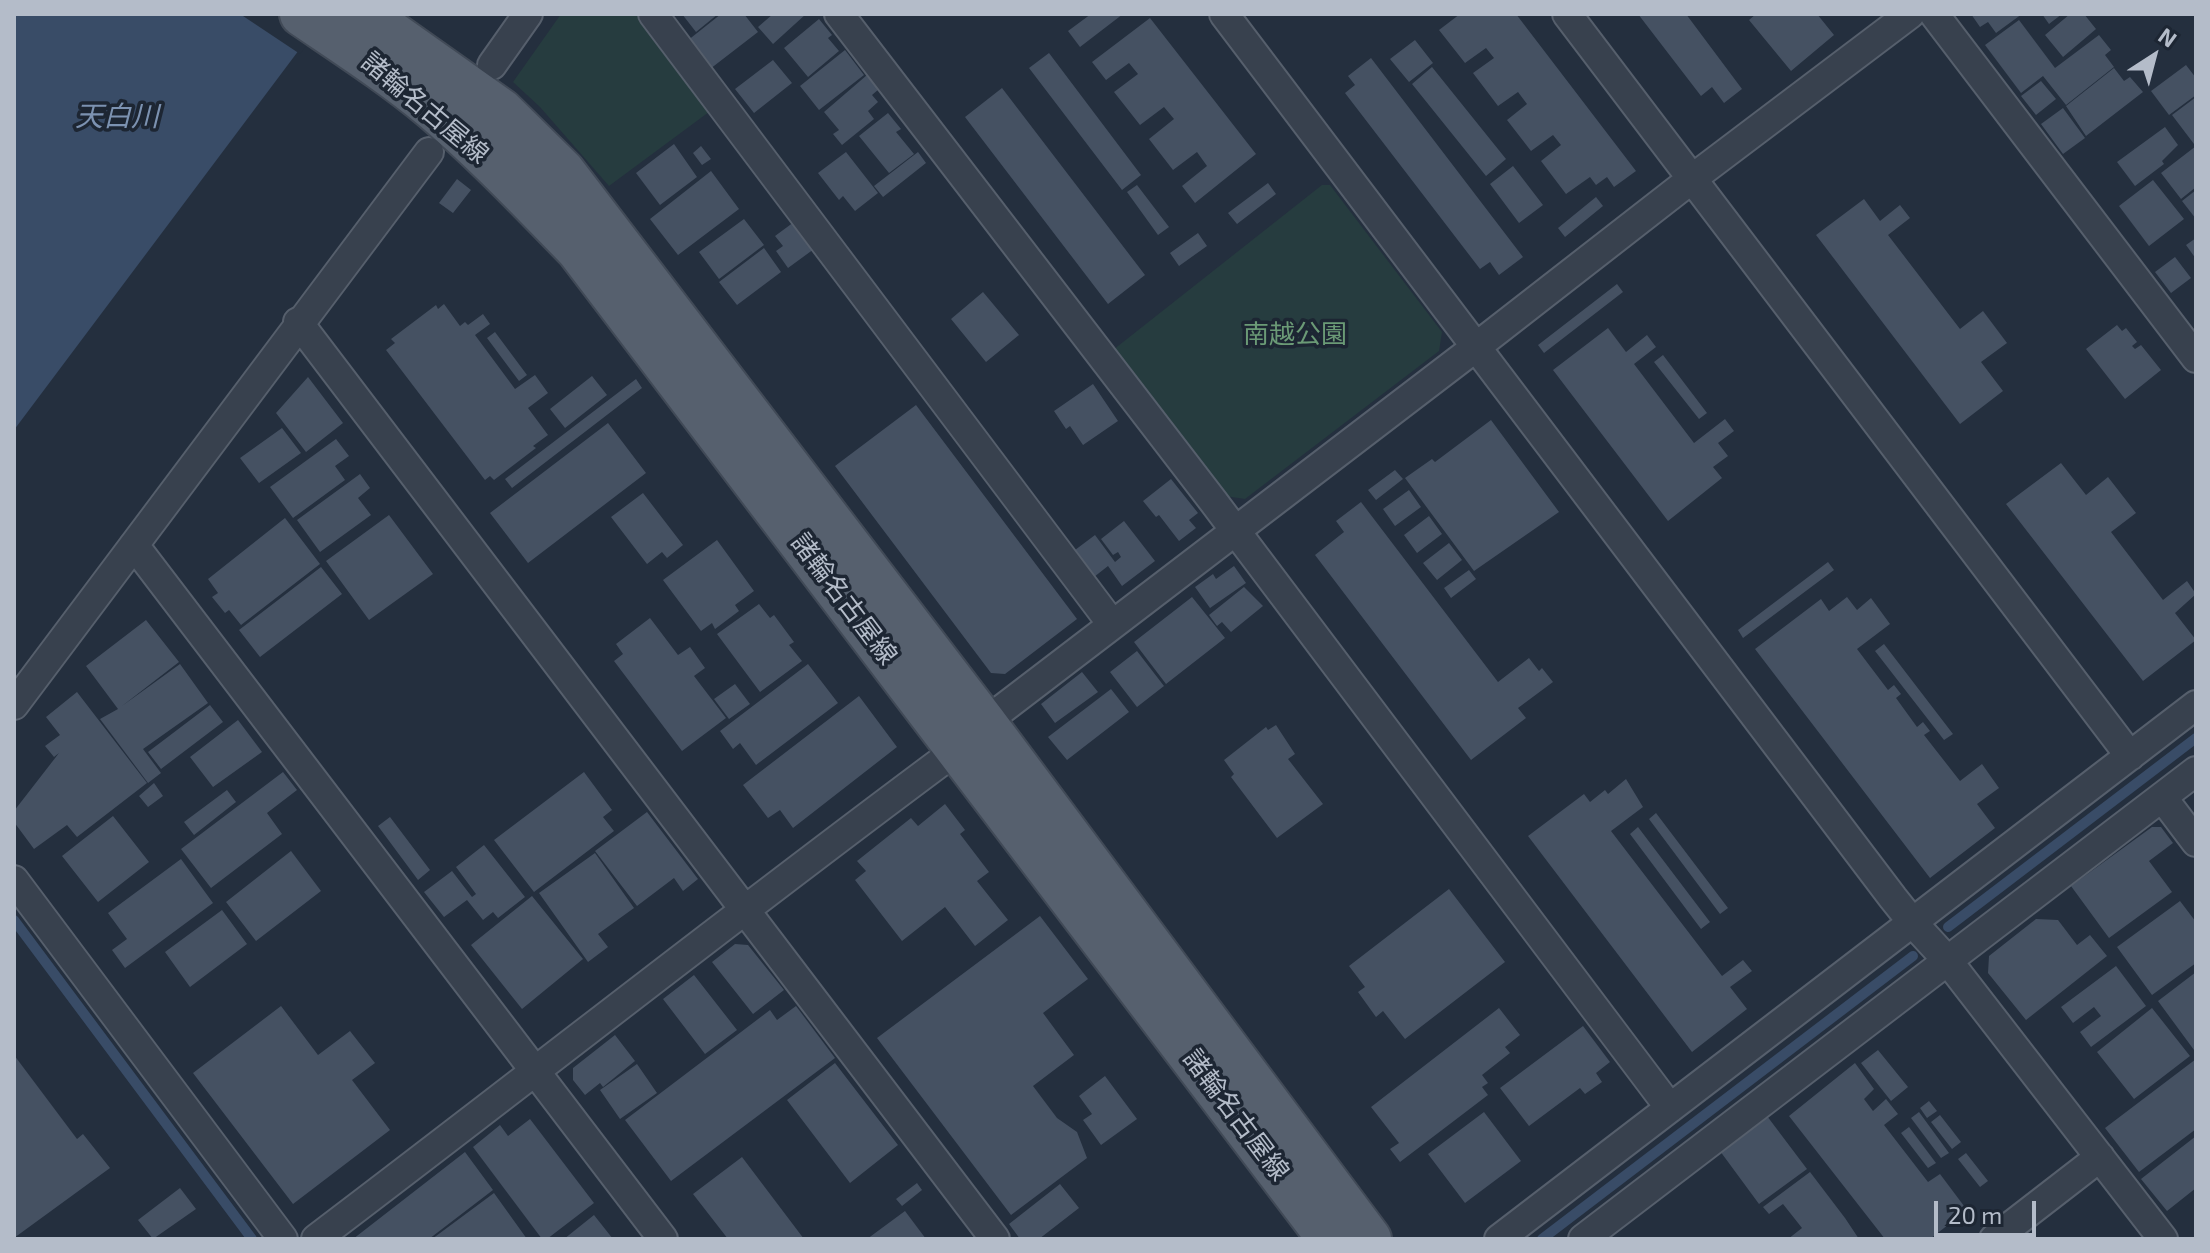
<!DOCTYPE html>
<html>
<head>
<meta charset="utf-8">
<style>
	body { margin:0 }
	#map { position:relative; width:2210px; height:1253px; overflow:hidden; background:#242f3e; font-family:"Exo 2",sans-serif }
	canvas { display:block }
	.frame { position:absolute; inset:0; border:16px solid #b4bcc9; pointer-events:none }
	.north { position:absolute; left:2114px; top:16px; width:80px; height:80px; -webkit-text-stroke:6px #1d2633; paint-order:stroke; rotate:36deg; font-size:22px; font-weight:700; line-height:32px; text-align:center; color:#b4bcc9 }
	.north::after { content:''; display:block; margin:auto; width:28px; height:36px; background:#b4bcc9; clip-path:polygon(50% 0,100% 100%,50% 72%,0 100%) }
	.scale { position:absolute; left:1934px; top:1201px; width:102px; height:36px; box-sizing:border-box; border:4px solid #b4bcc9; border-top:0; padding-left:10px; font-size:24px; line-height:28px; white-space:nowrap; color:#b4bcc9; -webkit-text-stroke:6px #1d2633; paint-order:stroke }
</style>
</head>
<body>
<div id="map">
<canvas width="2210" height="1253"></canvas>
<div class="frame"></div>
<div class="north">N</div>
<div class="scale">20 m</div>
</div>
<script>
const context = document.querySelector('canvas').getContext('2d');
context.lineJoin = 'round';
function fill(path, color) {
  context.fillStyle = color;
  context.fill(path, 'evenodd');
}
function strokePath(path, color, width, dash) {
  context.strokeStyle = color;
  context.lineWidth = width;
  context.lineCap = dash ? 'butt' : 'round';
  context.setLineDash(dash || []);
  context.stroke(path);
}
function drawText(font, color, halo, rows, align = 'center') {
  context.font = font + ' "Exo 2","Noto Sans JP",sans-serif';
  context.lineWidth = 7;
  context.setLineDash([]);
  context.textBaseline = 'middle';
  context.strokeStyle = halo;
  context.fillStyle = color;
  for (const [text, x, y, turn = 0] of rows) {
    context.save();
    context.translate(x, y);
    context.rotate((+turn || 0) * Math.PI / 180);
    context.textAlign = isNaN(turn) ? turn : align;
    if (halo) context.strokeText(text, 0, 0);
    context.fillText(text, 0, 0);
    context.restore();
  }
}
fill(new Path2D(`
	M561 14H642L713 109 609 186 540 107 513 82Z
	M1322 185H1330L1442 332 1439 351 1245 499 1225 496 1113 350Z`), '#263c3f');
fill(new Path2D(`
	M14 14H326L14 430Z`), '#394c67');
fill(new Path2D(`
	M240 14H330L300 54Z`), '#242f3e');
strokePath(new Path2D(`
	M14 920 252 1239
	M1948 927 2196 738
	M1542 1239 1913 956`), '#394c67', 10);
fill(new Path2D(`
	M682 14H718L696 32Z
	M721 14H744L758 32 710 69 687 41Z
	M773 14H806L773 44 758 27Z
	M1091 14H1123L1080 47 1068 31Z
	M1460 14H1516L1636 171 1614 187 1607 177 1596 185 1590 177 1566 194 1541 161 1561 145 1553 135 1531 151 1507 120 1527 104 1518 92 1498 106 1473 73 1494 58 1486 48 1465 63 1439 30Z
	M1638 14H1686L1742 89 1724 103 1712 87 1701 96Z
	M1756 14H1817L1834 35 1791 71 1749 20Z
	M1971 14H2022L1996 33 1988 22 1980 27Z
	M2042 14H2062L2049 24Z
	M2070 14H2084L2096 29 2063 57 2045 35Z
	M1150 18 1256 154 1195 203 1182 186 1207 166 1197 152 1173 170 1149 139 1174 119 1164 107 1140 125 1114 92 1138 74 1129 63 1106 80 1092 62Z
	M819 19 832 35 828 38 839 51 808 77 784 48Z
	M2019 20 2055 68 2099 35 2111 50 2105 55 2114 67 2066 105 2043 76 2021 93 1985 45Z
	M1415 40 1433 63 1409 82 1390 59Z
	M845 50 864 75 819 110 800 86Z
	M1049 53 1141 175 1122 190 1029 68Z
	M1371 58 1523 257 1499 275 1490 262 1480 269 1345 93 1355 85 1348 76Z
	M773 60 792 83 754 113 735 89Z
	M2186 65 2196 78V95L2169 115 2151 91Z
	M1432 67 1506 159 1486 176 1412 84Z
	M2114 68 2124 81 2130 77 2143 92 2086 136 2066 106Z
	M867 75 879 89 872 95 878 102 868 111 874 119 842 145 833 134 839 130 824 112Z
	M2041 81 2056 99 2036 115 2021 96Z
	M1002 88 1145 275 1108 304 965 117Z
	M2196 97V142L2194 144 2172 115Z
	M2063 108 2085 138 2063 154 2041 124Z
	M888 113 901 129 896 132 914 154 889 173 859 136Z
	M2165 127 2178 145 2162 161 2164 164 2135 186 2117 162Z
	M674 144 697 177 660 205 636 173Z
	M701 146 711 159 702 165 693 153Z
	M2196 146V187L2181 199 2161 173Z
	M846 152 878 193 855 211 843 196 839 200 818 173Z
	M918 152 926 163 883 197 874 186Z
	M1513 166 1543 205 1519 223 1490 184Z
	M711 171 739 209 678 255 650 219Z
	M457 179 471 190 453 213 439 203Z
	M2153 180 2184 219 2149 246 2119 206Z
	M1268 183 1276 194 1237 224 1228 213Z
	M1137 185 1169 227 1158 235 1127 192Z
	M2196 190V219L2182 201Z
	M1596 197 1603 206 1565 237 1558 228Z
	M1864 199 1880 221 1900 205 1910 218 1888 235 1960 329 1983 311 2007 343 1981 362 2003 391 1960 424 1816 235Z
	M744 219 764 245 719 279 699 252Z
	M794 222 814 249 788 268 776 251 783 246 775 236Z
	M1198 233 1207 246 1179 266 1170 253Z
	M2196 238V259L2186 245Z
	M764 248 781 272 737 305 719 282Z
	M2175 257 2191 278 2171 293 2155 272Z
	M1617 284 1623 292 1544 353 1538 345Z
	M983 292 1019 335 986 362 951 319Z
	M444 304 460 326 465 322 468 325 483 314 490 324 475 335 515 389 535 375 548 393 528 408 548 435 533 446 536 448 494 480 490 476 485 480 386 350 395 343 391 339 436 305 438 309Z
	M2117 325 2122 331 2126 328 2137 342 2132 346 2135 349 2141 345 2161 370 2125 399 2086 349Z
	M1608 328 1626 352 1647 335 1656 347 1634 364 1694 443 1725 419 1734 431 1718 443 1728 456 1713 467 1722 478 1668 521 1553 370Z
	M495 332 527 375 519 381 487 338Z
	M1663 355 1707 413 1699 419 1654 362Z
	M592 376 607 395 565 428 550 409Z
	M308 377 343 423 306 452 276 413Z
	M636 379 642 388 512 488 505 479Z
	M1093 384 1118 421 1083 445 1070 426 1066 429 1054 411Z
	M916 405 1077 619 1005 674 991 673 835 466Z
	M1491 420 1559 512 1474 571 1405 478 1432 459 1435 462Z
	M608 423 646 473 528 563 490 513Z
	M282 428 301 453 259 483 240 458Z
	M336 439 349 456 335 466 345 480 293 518 270 487Z
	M2061 463 2086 495 2108 477 2136 513 2111 532 2163 600 2187 581 2196 594 2175 613 2196 640 2143 681 2006 504Z
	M1395 470 1403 479 1376 500 1368 490Z
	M360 474 370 488 358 498 371 515 320 552 297 520Z
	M1171 479 1198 513 1189 520 1196 528 1179 541 1159 515 1156 517 1143 501Z
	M1409 490 1421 507 1395 526 1383 509Z
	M643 493 683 545 667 558 662 552 647 564 611 517Z
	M1361 502 1498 682 1529 658 1539 671 1542 668 1553 682 1518 708 1526 718 1471 760 1315 555 1344 532 1336 521Z
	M389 515 433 574 369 620 326 561Z
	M1429 516 1442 534 1417 553 1404 535Z
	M285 518 320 564 241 625 229 610 225 613 212 597 218 593 208 579Z
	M1124 521 1155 561 1122 586 1108 566 1094 577 1075 550 1095 535 1115 562 1121 557 1118 552 1113 555 1101 539Z
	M717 540 754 591 735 605 739 611 715 629 712 623 701 631 663 580Z
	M1449 543 1462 560 1437 580 1423 563Z
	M1828 562 1834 570 1743 638 1738 630Z
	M1234 566 1246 583 1210 608 1195 587 1213 574 1216 579Z
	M321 567 342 594 260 657 239 630Z
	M1469 570 1476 579 1451 598 1444 588Z
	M1244 587 1263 606 1231 632 1222 622 1217 626 1209 615Z
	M1192 597 1225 638 1166 684 1134 642Z
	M1847 597 1857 610 1871 598 1890 624 1857 649 1888 690 1894 685 1901 694 1896 698 1917 727 1923 722 1930 731 1924 735 1960 781 1982 764 1999 788 1977 804 1995 828 1930 878 1755 649 1821 599 1829 611Z
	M759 604 770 618 774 615 794 642 789 645 802 661 760 692 717 634Z
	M650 618 678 655 690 647 705 668 694 676 726 718 682 751 614 661 623 654 616 644Z
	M146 620 179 662 122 706 180 664 208 703 143 749 161 773 148 783 100 719 118 709 86 666Z
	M1884 644 1953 734 1944 740 1875 651Z
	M1137 651 1164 686 1137 707 1110 672Z
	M808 664 838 703 756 765 740 743 733 749 720 731Z
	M1082 672 1098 692 1055 723 1041 704Z
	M735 684 750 704 729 719 714 699Z
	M1111 689 1129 712 1067 760 1048 737Z
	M77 692 147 783 77 837 67 825 34 849 14 822V811L59 753 54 757 45 746 60 735 46 717Z
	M859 696 897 747 793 828 780 810 768 818 743 785Z
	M210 705 223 722 161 769 148 752Z
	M238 720 262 752 213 787 190 757Z
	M1276 725 1295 754 1288 759 1323 804 1277 838 1231 777 1234 774 1224 760 1266 727 1268 730Z
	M283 772 297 790 267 813 282 834 211 888 181 849Z
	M584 772 612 810 603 817 614 831 534 892 494 840Z
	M1626 779 1643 807 1611 831 1722 976 1743 960 1752 971 1730 987 1747 1009 1692 1052 1528 836 1584 794 1590 802 1605 790 1608 794Z
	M154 783 163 796 148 807 139 796Z
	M227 790 236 802 194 835 184 822Z
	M945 804 965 830 960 834 989 872 977 881 1008 920 975 946 945 907 902 941 855 880 866 871 857 861 911 818 918 826Z
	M647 812 698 879 683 891 674 878 637 906 595 851Z
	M1656 813 1728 908 1720 914 1649 819Z
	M113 816 149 862 98 902 62 856Z
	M390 817 430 870 418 880 378 826Z
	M1638 827 1710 922 1701 929 1630 834Z
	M2152 827H2161L2173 843 2149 861 2172 892 2109 938 2071 886Z
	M484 845 525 897 498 918 493 912 483 920 467 900 444 917 424 892 452 871 472 897 476 894 456 867Z
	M291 851 321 891 256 941 226 902Z
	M595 853 634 908 598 934 608 947 588 962 539 893Z
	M181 859 213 903 125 968 112 950 127 939 108 913Z
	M1449 889 1505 962 1405 1039 1383 1011 1376 1017 1358 992 1365 987 1349 966Z
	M532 896 583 959 522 1009 471 945Z
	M2180 901 2196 922V963L2152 995 2117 947Z
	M222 910 247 944 190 987 165 952Z
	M1040 916 1088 979 1043 1013 1074 1055 1033 1086 1057 1118 1077 1132 1087 1158 1011 1215 877 1038Z
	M2036 919 2058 920 2077 945 2090 935 2107 956 2026 1020 1988 973 1989 956Z
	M735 944 748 945 784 990 753 1014 712 962Z
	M2116 966 2146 1006 2091 1047 2080 1032 2101 1016 2094 1007 2073 1023 2061 1007Z
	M2196 972V1048L2194 1050 2158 1001Z
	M694 975 737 1030 705 1054 663 999Z
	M281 1006 318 1055 350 1031 375 1063 352 1080 390 1130 293 1204 193 1073Z
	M796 1006 835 1058 671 1181 625 1120 770 1010 777 1020Z
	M1499 1008 1520 1035 1505 1047 1510 1053 1482 1075 1488 1083 1482 1087 1488 1095 1400 1162 1390 1149 1399 1143 1371 1107Z
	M2152 1008 2190 1056 2134 1099 2097 1052Z
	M1583 1026 1610 1062 1596 1073 1602 1082 1585 1094 1580 1088 1529 1126 1500 1088Z
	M615 1035 635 1061 603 1087 600 1083 585 1095 573 1080V1068Z
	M1878 1050 1908 1087 1891 1101 1861 1063Z
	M14 1055 77 1139 83 1134 110 1168 14 1238Z
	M2196 1059V1129L2139 1172 2105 1128Z
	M835 1063 898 1145 850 1183 787 1100Z
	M1855 1063 1874 1089 1864 1099 1873 1111 1886 1099 1898 1114 1884 1125 1928 1182 1940 1174 1967 1210 1930 1239H1885L1789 1116Z
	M637 1064 657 1093 620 1119 600 1090Z
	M1105 1076 1137 1119 1101 1145 1083 1120 1092 1114 1079 1096Z
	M1929 1101 1937 1111 1927 1118 1920 1108Z
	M1484 1112 1521 1161 1465 1203 1428 1154Z
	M1919 1112 1949 1153 1941 1158 1911 1118Z
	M1940 1115 1961 1142 1952 1149 1931 1122Z
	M1767 1116 1807 1169 1759 1204 1720 1151Z
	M530 1119 594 1203 547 1239H542L473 1147 500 1125 508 1136Z
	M1909 1127 1936 1163 1928 1168 1901 1133Z
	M2196 1136V1188L2167 1211 2141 1179Z
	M465 1152 493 1190 429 1239H353Z
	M1966 1153 1988 1181 1980 1187 1958 1159Z
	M742 1157 804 1239H728L693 1194Z
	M1810 1172 1845 1218 1859 1239H1788L1802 1228 1783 1204 1769 1214 1763 1207Z
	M917 1183 922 1190 902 1206 896 1199Z
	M1060 1184 1079 1208 1039 1239H1020L1009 1224Z
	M180 1188 196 1209 153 1239 138 1220Z
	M494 1193 527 1239H432Z
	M905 1211 926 1239H867Z
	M594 1215 613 1239H564Z`), '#455162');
const minor = new Path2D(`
	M653 14 1112 624
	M839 14 1213 501 1670 1108
	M1224 14 1893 898 1913 923 1948 961 2163 1239
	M1567 14 2130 756
	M1934 14 2196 358
	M492 65 528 14
	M298 322 995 1239
	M134 545 663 1239
	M14 705 429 152
	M2162 797 2196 842
	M14 880 283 1239
	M316 1239C531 1076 742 909 958 749L984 723 1476 347 1693 178 1910 14
	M1499 1239 2196 705
	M1583 1239 2196 771
	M1994 1239 2100 1157`);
const primary = new Path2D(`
	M302 14C346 44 391 73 432 107 484 151 531 201 578 249L1330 1239
	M364 14 501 111 563 172 984 723 1369 1239`);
strokePath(minor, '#565f6c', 32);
strokePath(primary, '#414a57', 48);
strokePath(minor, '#38414e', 28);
strokePath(primary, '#56606e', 44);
drawText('26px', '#b4bcc9', '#1d2633', [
	["諸輪名古屋線",425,108,40],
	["諸輪名古屋線",844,599,53],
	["諸輪名古屋線",1236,1115,53]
]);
drawText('26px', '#6b9a76', '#1d2633', [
	["南越公園",1295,334]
]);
drawText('italic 28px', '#7c92b1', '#1d2633', [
	["天白川",117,117]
]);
</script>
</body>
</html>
